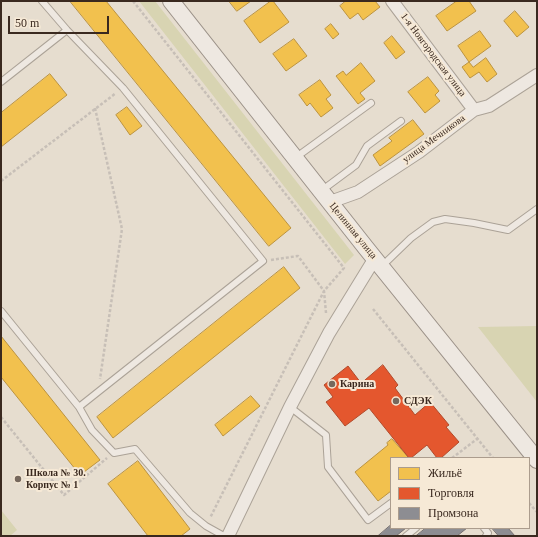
<!DOCTYPE html>
<html>
<head>
<meta charset="utf-8">
<style>
	body { margin:0 }
	#map { position:relative; width:538px; height:537px; overflow:hidden; background:#e6ddcf; font-family:"Times New Roman",serif }
	canvas { display:block }
	.frame { position:absolute; inset:0; border:2px solid #3a291f; pointer-events:none }
	.legend { position:absolute; left:390px; top:457px; width:140px; height:72px; box-sizing:border-box; background:#f6e9d6; border:1px solid #ab9c8d; margin:0; padding:5px 7px; list-style:none; font-size:12px; color:#3a291f }
	.legend li { display:flex; align-items:center; gap:8px; height:20px }
	.legend b { width:20px; border:1px solid #ab9c8d }
	.scale { position:absolute; left:8px; top:16px; width:101px; height:18px; box-sizing:border-box; border:2px solid #3a291f; border-top:0; padding-left:5px; font-size:12px; line-height:14px; white-space:nowrap; color:#3a291f; -webkit-text-stroke:3px #f6e9d6; paint-order:stroke }
</style>
</head>
<body>
<div id="map">
<canvas width="538" height="537"></canvas>
<div class="frame"></div>
<ul class="legend">
<li><b style="height:11px;background:#f2c14e"></b>Жильё</li>
<li><b style="height:11px;background:#e4572e"></b>Торговля</li>
<li><b style="height:11px;background:#8d8d92"></b>Промзона</li>
</ul>
<div class="scale">50 m</div>
</div>
<script>
const context = document.querySelector('canvas').getContext('2d');
context.lineJoin = 'round';
function fill(path, color) {
  context.fillStyle = color;
  context.fill(path, 'evenodd');
}
function strokePath(path, color, width, dash) {
  context.strokeStyle = color;
  context.lineWidth = width;
  context.lineCap = dash ? 'butt' : 'round';
  context.setLineDash(dash || []);
  context.stroke(path);
}
function drawText(font, color, halo, rows, align = 'center') {
  context.font = font + ' "Times New Roman",serif';
  context.lineWidth = 4;
  context.setLineDash([]);
  context.textBaseline = 'middle';
  context.strokeStyle = halo;
  context.fillStyle = color;
  for (const [text, x, y, turn = 0] of rows) {
    context.save();
    context.translate(x, y);
    context.rotate((+turn || 0) * Math.PI / 180);
    context.textAlign = isNaN(turn) ? turn : align;
    if (halo) context.strokeText(text, 0, 0);
    context.fillText(text, 0, 0);
    context.restore();
  }
}
fill(new Path2D(`
	M139 1H155L354 255 345 264Z
	M537 326V402L478 327Z
	M1 510 17 530 10 536H1Z`), '#d8d4b2');
const homes = new Path2D(`
	M70 1H106L291 228 269 246Z
	M229 1H251L237 11Z
	M271 1H273L289 22 260 43 244 21Z
	M346 1H375L380 7 363 20 358 13 350 19 340 6Z
	M457 1H469L476 11 447 31 436 16Z
	M515 11 529 27 517 37 504 21Z
	M331 24 339 34 333 39 325 29Z
	M480 31 491 46 469 62 458 46Z
	M392 36 405 52 396 59 384 43Z
	M294 39 307 56 286 71 273 54Z
	M486 58 497 74 487 82 479 72 470 78 462 67 469 62 473 67Z
	M361 63 375 81 360 93 365 99 358 104 336 76 343 71 346 75Z
	M50 74 67 95 1 147V113Z
	M428 77 439 91 435 95 440 101 425 113 408 92Z
	M320 80 331 95 326 99 333 108 321 117 310 103 307 106 299 95Z
	M127 107 142 126 130 135 116 115Z
	M413 120 424 134 380 166 373 155 392 141 389 138Z
	M284 267 300 288 113 438 97 417Z
	M1 336 100 460 80 475 1 377Z
	M251 396 260 406 223 436 215 425Z
	M392 439 409 458H391V491L378 501 355 472 388 445 387 443Z
	M138 461 190 529 181 536H148L108 484Z`);
fill(homes, '#f2c14e');
strokePath(homes, '#bb9340', 1);
const shops = new Path2D(`
	M383 365 398 385 395 388 415 415 430 402 449 425 446 427 459 442 441 458H437L427 445 411 458H409L369 408 345 426 326 402 333 397 324 385 348 366 361 383Z`);
fill(shops, '#e4572e');
strokePath(shops, '#b1492a', 1);
const industry = new Path2D(`
	M391 525V528H406L396 536H378Z
	M426 528H467L457 536H416Z
	M492 528H508L515 536H499Z`);
fill(industry, '#8d8d92');
strokePath(industry, '#746f70', 1);
const service = new Path2D(`
	M1 82 67 30
	M295 158 371 103
	M321 191 356 165 367 146 401 121
	M382 266 411 238 433 222 445 219 474 223 508 230 537 209
	M1 311 79 407 263 261 123 88 67 30 42 1
	M79 407 92 430 114 453 135 449 190 513 206 526 224 536
	M290 407 326 435 328 467 368 520 391 503
	M484 528 488 533 486 536
	M406 536 416 528`);
const minor = new Path2D(`
	M392 1 474 110
	M330 202 358 192 419 152 474 110 489 106 537 75
	M228 536 290 407 329 333 375 258`);
const secondary = new Path2D(`
	M171 1 366 248 537 460`);
strokePath(service, '#aba297', 8);
strokePath(minor, '#aba297', 14);
strokePath(secondary, '#9b9188', 18);
strokePath(new Path2D(`
	M133 1 344 268 324 291 210 518
	M95 108 122 229 100 379
	M1 181 116 93
	M271 260 298 256 324 291 326 313
	M373 309 493 458
	M1 417 64 495 107 458
	M452 458 477 439
	M529 503 537 512`), '#c7bfb7', 2.5, [3, 2]);
strokePath(service, '#eee8e1', 6);
strokePath(minor, '#eee8e1', 12);
strokePath(secondary, '#eee8e1', 16);
for (const [x, y, r, color] of [
	[332,384,4,"#76685d"],
	[396,401,4,"#76685d"],
	[18,479,4,"#76685d"]
]) {
  const dot = new Path2D();
  dot.arc(x, y, r, 0, 2 * Math.PI);
  context.fillStyle = color;
  context.fill(dot);
  strokePath(dot, '#f6e9d6', 1.5);
}
drawText('10px', '#3a291f', '#f6e9d6', [
	["1-я Новгородская улица",433,55,53],
	["улица Мечникова",434,139,-36],
	["Целинная улица",353,231,51]
]);
drawText('bold 10px', '#3a291f', '#f6e9d6', [
	["Карина",340,384],
	["СДЭК",404,401],
	["Школа № 30.",26,473],
	["Корпус № 1",26,485]
], 'left');
</script>
</body>
</html>
